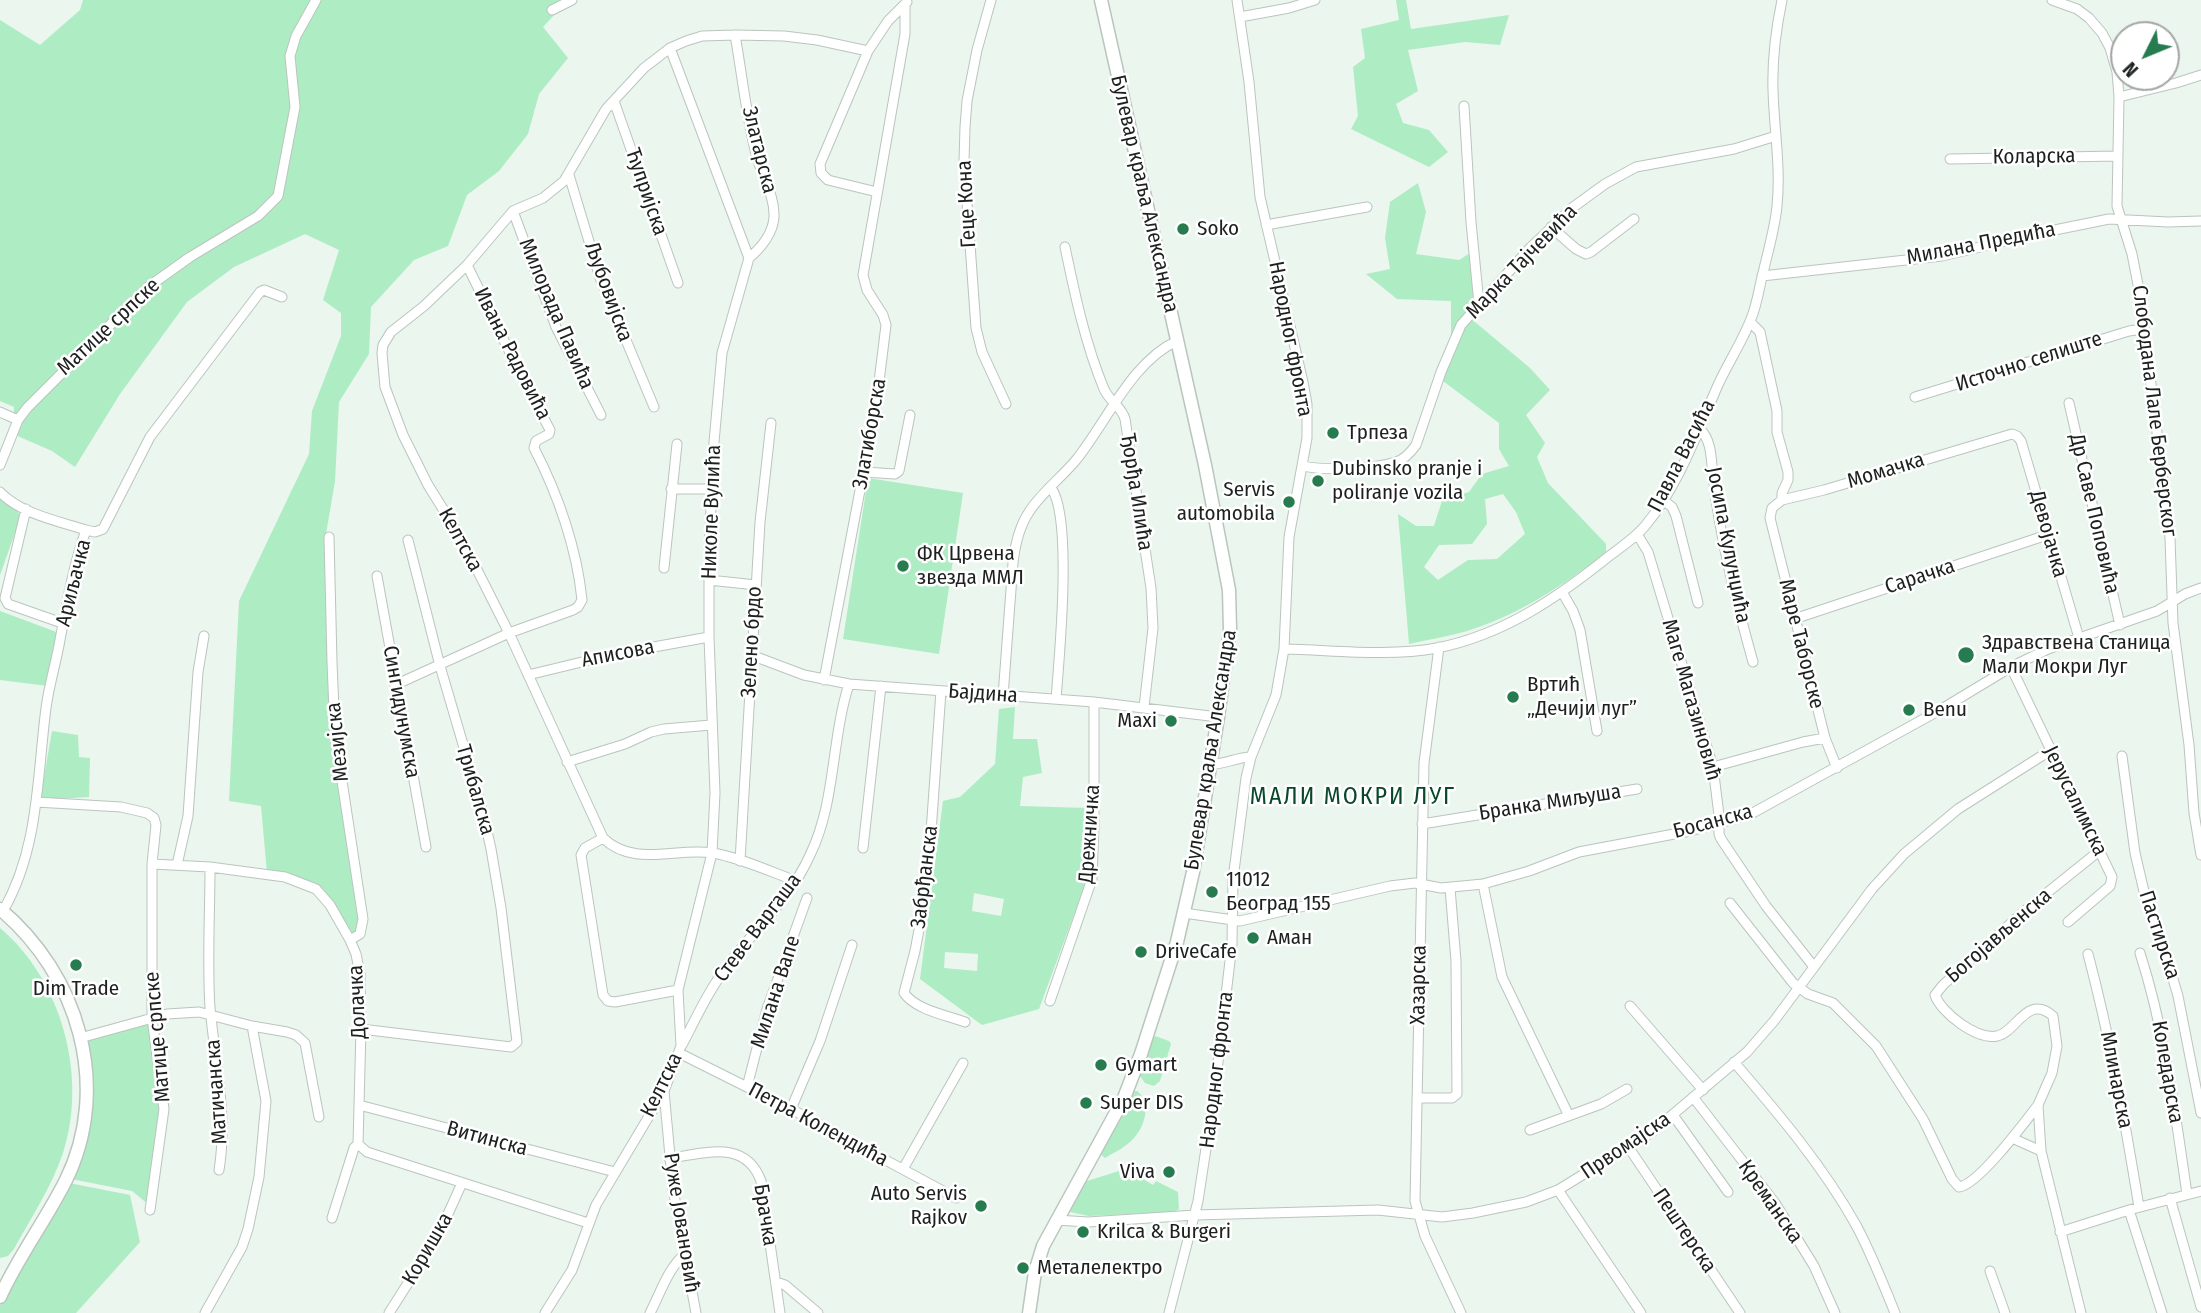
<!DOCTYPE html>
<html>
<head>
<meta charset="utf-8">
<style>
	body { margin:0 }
	#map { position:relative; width:2201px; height:1313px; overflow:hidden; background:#eaf6ee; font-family:"Fira Sans Condensed",sans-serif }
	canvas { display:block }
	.north { position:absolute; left:2110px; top:21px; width:70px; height:70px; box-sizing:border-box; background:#fff; border:2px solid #a4a6a5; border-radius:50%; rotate:227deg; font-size:19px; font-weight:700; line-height:28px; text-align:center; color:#1c201e }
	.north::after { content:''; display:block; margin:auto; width:24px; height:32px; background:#267b4f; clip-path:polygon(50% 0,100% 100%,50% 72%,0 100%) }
</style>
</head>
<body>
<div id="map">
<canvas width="2201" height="1313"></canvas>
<div class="north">N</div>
</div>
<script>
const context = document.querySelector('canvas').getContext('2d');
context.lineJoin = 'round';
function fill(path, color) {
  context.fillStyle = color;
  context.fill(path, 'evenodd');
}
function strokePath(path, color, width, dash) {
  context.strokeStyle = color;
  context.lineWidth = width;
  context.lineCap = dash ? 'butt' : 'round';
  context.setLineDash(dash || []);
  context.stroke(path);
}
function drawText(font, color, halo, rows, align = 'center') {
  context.font = font + ' "Fira Sans Condensed",sans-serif';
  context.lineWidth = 5;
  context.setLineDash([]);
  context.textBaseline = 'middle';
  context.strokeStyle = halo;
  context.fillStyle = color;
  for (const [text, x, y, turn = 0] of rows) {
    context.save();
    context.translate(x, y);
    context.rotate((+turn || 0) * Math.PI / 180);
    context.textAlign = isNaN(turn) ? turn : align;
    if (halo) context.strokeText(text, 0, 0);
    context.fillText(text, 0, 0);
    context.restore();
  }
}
fill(new Path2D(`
	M83 0H568L543 27 568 58 539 94 528 134 499 171 467 195 448 246 414 260 371 307 369 354 339 402 335 481 326 534 334 709 363 928 350 940 320 893 267 873 261 806 229 801 239 601 309 454 312 411 341 336V313L323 300 339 250 305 234 234 267 187 302 120 394 75 467 52 451 13 434 14 407 0 401V20L40 45 80 10Z
	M1396 0H1406L1411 29 1509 15 1500 45 1465 42 1408 50 1418 91 1396 104 1403 123 1429 130 1448 152 1429 167 1351 129 1358 116 1353 67 1365 58 1361 29 1399 20Z
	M1418 183 1426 212 1416 254 1459 260 1475 250 1479 304 1469 317 1530 368 1550 390 1526 415 1545 443 1537 457 1548 483 1606 544V553C1565 583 1523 613 1473 629 1453 636 1430 639 1409 644L1398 514 1416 526H1434L1445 491 1453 497 1469 492 1482 474 1509 466 1499 449V423L1439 378 1451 346V301L1397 299 1366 274 1390 269 1385 238 1390 202ZM1503 494 1516 512 1525 534 1497 559 1468 560 1438 580 1424 567 1439 545 1472 544 1487 524 1485 499Z
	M868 478 963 493 939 654 843 639Z
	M0 492 21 516 0 575Z
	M0 611 59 633 48 686 0 680Z
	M1015 707 1013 739H1037L1042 773 1023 777 1020 806 1087 808 1086 882 1039 1009 982 1025 920 979 943 801 960 797 995 764 999 709ZM974 893 1004 899 1001 916 972 911ZM945 952 978 954 977 971 944 968Z
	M52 731 78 735 79 757 90 758 89 797 40 800Z
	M0 928C62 980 88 1077 63 1153 52 1186 31 1218 14 1249L8 1256 0 1258Z
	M156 1017 169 1108 154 1209 132 1191 71 1179 79 1158 85 1038Z
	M1155 1036 1169 1041 1171 1044 1160 1081 1154 1086 1145 1083 1140 1076 1152 1038Z
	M1133 1091H1137C1152 1102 1145 1126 1134 1138 1126 1147 1115 1152 1105 1158L1100 1154 1121 1119Z
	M1119 1171 1120 1178 1143 1179 1153 1185 1156 1181 1178 1192 1179 1209 1174 1212 1089 1216 1070 1212 1084 1182Z
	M69 1183 130 1195 140 1242 76 1313H0V1306L7 1291Z`), '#aeecc4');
const minor = new Path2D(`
	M991 0 977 50 967 101 965 127 964 161 976 328 982 352 1006 404
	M2052 0 2077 9 2089 18 2102 33 2110 48 2117 72 2119 97 2117 206 2132 254 2140 295 2170 538 2173 623 2189 745 2194 813 2201 855
	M552 10 572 0
	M1240 17 1289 8 1315 0
	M735 35C742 74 746 115 756 154 761 175 775 195 774 217 773 233 761 248 749 258
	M2119 97 2176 83 2201 75
	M614 101 678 283
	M1464 106 1471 222 1479 304
	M1950 159 2118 156
	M569 175 600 278 654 407
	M877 192 828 180 821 173 820 164 868 51 888 21 907 2
	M513 211 556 327 601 415
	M1266 225 1367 207
	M1551 227 1576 249 1586 254 1591 252 1634 219
	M1065 247C1075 295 1085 343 1104 389 1109 401 1122 407 1125 419L1151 588 1153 628 1144 707
	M1762 276 1942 256 2040 233 2109 219 2168 222 2201 221
	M1750 322 1760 332 1777 411V432L1788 472V480L1782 493V500
	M1915 397 2129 331 2143 329
	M2069 403 2120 625
	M0 412 18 420
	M1700 429C1712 441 1711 459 1713 476 1720 539 1736 601 1753 662
	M0 465 18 420 27 408 148 287 190 257 258 216 278 196 295 107 290 56 296 36 316 0
	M1303 466C1326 471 1374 469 1396 462 1405 459 1411 452 1416 445L1441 372 1461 325 1530 248 1572 208 1605 184 1636 167 1734 149 1776 136
	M864 472 895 474 899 471 910 415
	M1051 488C1073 516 1059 660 1056 699
	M671 489H712
	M0 492C21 514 58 521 86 530L95 532 103 529 150 437 260 292 264 290 282 297
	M1663 500 1672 507 1676 516 1698 603
	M26 509 5 598 8 604 62 623
	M1637 534 1648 552 1713 767 1719 815V834L1721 839 1766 906 1814 967
	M329 537 332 662 335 735 363 919 360 934 350 940
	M664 568 677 444
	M377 576 426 847
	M709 580 756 585
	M1562 592 1573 611 1580 630 1597 731
	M1794 619 2047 535
	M1439 647 1424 763 1415 1201 1425 1236 1461 1313
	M1284 649C1334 650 1388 657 1437 648 1503 635 1557 598 1608 557 1621 547 1635 538 1645 526 1679 485 1697 433 1718 385 1728 363 1742 342 1751 319 1757 305 1759 288 1763 273 1768 251 1775 228 1777 206 1781 167 1774 129 1773 90 1772 60 1776 29 1782 0
	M751 655 804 675 849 684 1094 702 1218 717
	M2011 667 2112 877 2110 886 2068 922
	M528 675 615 654 709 637
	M824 680 876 406 886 325 883 315 867 290 863 275 905 34V5
	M395 685 509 633 573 610 578 607 582 600C577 549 558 494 534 448L536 441 549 434 550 430 519 371 467 265
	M941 691 931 832 922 914 915 951 904 993C916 1010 946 1015 965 1022
	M1003 696 1013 563C1015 545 1019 527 1029 512 1039 495 1063 476 1076 460 1106 423 1132 361 1177 341
	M2122 756 2135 853 2146 900 2164 949 2178 996 2201 1113
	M567 762 625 744 651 732 664 729 711 725
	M1210 764C1225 765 1236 757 1251 757
	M1713 767 1803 742 1825 738
	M1837 768 1825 738 1770 518 1772 508 1782 500 1824 490 2012 434 2017 436 2021 441 2079 638
	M36 802 121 807 147 813 154 818 156 825 152 864V1018L164 1109 150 1210
	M1422 824 1637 789
	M603 838 585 848 581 855 603 995 608 1001 615 1002 678 990
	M863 848 881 686
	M740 861 760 522 771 423
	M152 864 210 867 285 877 316 889 330 905 350 940 356 954 360 974 361 1029 358 1144 354 1148 332 1218
	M177 865 188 816 198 672 204 636
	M210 867C210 914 207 962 210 1008 215 1062 228 1116 219 1170
	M796 881C769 871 741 858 713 853 676 847 634 868 603 838L509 633 461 538 428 485 403 435 385 387 382 353 383 345 391 332 424 306 467 265 513 211 543 198 564 181 606 109 644 68 670 48 686 41 702 36 735 35 784 36 817 40 868 51
	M1483 884 1502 977 1569 1116
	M1730 903 1793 983 1808 994 1833 1003 1876 1046 1923 1119 1952 1179 1959 1187C1978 1185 2025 1122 2038 1105
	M3 911C39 849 37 777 46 708 49 685 56 663 60 640 67 603 73 566 86 530
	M1184 913 1240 921 1390 886 1415 883 1441 888 1483 884 1529 871 1579 852 1690 831 1749 815 1940 710 2011 667 2048 649 2157 611 2185 594 2201 588
	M2140 953C2165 1031 2175 1112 2187 1194
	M2088 954C2110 1037 2125 1122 2139 1207
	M1050 1001 1092 879 1094 825V702
	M1630 1006 1703 1090
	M361 1029 511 1047 517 1042 501 908 491 849 482 809 440 666 408 540
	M80 1038 167 1014 199 1012 252 1026 287 1032 296 1035 305 1043 319 1117
	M682 1045C696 1018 709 990 727 966 755 929 791 898 810 855 836 802 831 740 849 684
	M679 1053 791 1109 956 1198
	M1734 1062C1778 1113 1823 1166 1856 1225 1871 1253 1883 1283 1895 1313
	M747 1087 767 1009 807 898
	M664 1091 673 1189 696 1313
	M1693 1097 1775 1203 1814 1266 1835 1313
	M1417 1098H1452L1457 1094 1456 961 1450 888
	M359 1105 615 1172
	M791 1109 820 1041 852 945
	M1673 1115 1728 1192
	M1530 1130 1601 1104 1627 1089
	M2012 1138 2041 1151
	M358 1144 367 1152 588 1223
	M1629 1148 1740 1313
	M669 1158C704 1154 745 1138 761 1181L780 1313
	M903 1169 963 1063
	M1558 1190 1641 1313
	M2170 1198 2201 1307
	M2129 1210 2162 1313
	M1056 1220 1088 1222 1195 1215 1378 1210 1442 1217 1473 1213 1526 1202 1558 1190 1652 1132 1747 1052 1774 1021 1872 889 1904 854 1958 809 2051 750
	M2060 1232 2129 1210 2201 1191
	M1990 1271 2005 1313
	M776 1282 785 1285 818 1313
	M205 1313 242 1247 248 1229 259 1177 266 1101 252 1026
	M389 1313 438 1236 462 1183
	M545 1313 572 1270 596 1205 664 1091 681 1046 678 990 712 853 715 793 709 637V549L714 442 722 353 749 258 670 48
	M650 1313C660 1294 668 1268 685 1254
	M1169 1313 1198 1201 1214 1096 1232 944 1233 879 1246 778 1251 757 1276 695 1284 649 1289 537 1307 438V404L1303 382 1260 197 1249 82 1237 0
	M2081 1313 2041 1151 2038 1105 2052 1073 2057 1046 2053 1016C2027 993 2016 1033 1997 1036 1977 1040 1941 1013 1935 995L1943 985 2022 913 2099 851`);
const secondary = new Path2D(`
	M0 909C78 974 112 1086 66 1180 46 1220 18 1257 0 1297
	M1029 1313 1035 1272 1043 1246 1124 1098 1141 1054 1177 942 1193 872 1218 717 1230 629 1229 590 1205 465 1101 0`);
strokePath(minor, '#bac5bd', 11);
strokePath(secondary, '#bac5bd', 15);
strokePath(minor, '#fff', 9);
strokePath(secondary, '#fff', 12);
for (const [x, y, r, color] of [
	[1183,229,7,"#267b4f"],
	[1333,433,7,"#267b4f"],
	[1318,481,7,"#267b4f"],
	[1289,502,7,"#267b4f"],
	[903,566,7,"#267b4f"],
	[1966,655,9,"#267b4f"],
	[1513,697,7,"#267b4f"],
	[1909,710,7,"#267b4f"],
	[1171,721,7,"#267b4f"],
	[1212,892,7,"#267b4f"],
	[1253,938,7,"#267b4f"],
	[1141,952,7,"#267b4f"],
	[76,965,7,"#267b4f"],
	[1101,1065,7,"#267b4f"],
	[1086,1103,7,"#267b4f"],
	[1169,1172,7,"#267b4f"],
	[981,1206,7,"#267b4f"],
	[1083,1232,7,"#267b4f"],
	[1023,1268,7,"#267b4f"]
]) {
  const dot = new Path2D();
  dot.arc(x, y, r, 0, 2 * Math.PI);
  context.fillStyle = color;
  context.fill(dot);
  strokePath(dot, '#fff', 2.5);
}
drawText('21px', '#1c201e', '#fff', [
	["Златарска",759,150,76],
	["Коларска",2034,157,-1],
	["Ћупријска",646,192,71],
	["Булевар краља Александра",1144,194,77],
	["Геце Кона",967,204,-93],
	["Милана Предића",1981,244,-11],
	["Марка Тајчевића",1522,262,-46],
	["Љубовијска",608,292,70],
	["Милорада Павића",556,314,67],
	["Матице српске",109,327,-43],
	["Народног фронта",1290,339,79],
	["Ивана Радовића",512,354,63],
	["Источно селиште",2029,362,-18],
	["Слободана Лале Берберског",2154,411,83],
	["Златиборска",870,434,-80],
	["Павла Васића",1682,456,-63],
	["Момачка",1886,471,-17],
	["Ђорђа Илића",1136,492,81],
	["Николе Вулића",712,512,-88],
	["Др Саве Поповића",2094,514,77],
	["Девојачка",2048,534,74],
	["Келтска",460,540,61],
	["Јосипа Кулунџића",1728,545,79],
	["Сарачка",1920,577,-18],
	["Ариљачка",74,583,-76],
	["Зелено брдо",752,642,-87],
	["Маре Таборске",1801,644,76],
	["Аписова",618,654,-11],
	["Бајдина",983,694,4],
	["Маге Магазиновић",1691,700,74],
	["Сингидунумска",401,712,80],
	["Мезијска",338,742,-96],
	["Булевар краља Александра",1211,750,-81],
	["Трибалска",475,790,74],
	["Јерусалимска",2075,801,64],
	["Бранка Миљуша",1550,803,-9],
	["Босанска",1713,822,-15],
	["Дрежничка",1090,834,-86],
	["Забрђанска",925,877,-83],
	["Стеве Варгаша",758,928,-53],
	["Пастирска",2159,935,72],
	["Богојављенска",1999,936,-41],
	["Хазарска",1419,985,-89],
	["Милана Вапе",776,992,-72],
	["Долачка",358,1002,-93],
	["Матице српске",158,1037,-95],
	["Народног фронта",1217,1070,-83],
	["Коледарска",2167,1072,80],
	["Млинарска",2116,1080,79],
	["Келтска",662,1085,-64],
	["Матичанска",217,1092,-94],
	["Петра Колендића",818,1125,28],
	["Витинска",487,1139,15],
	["Првомајска",1626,1146,-34],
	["Креманска",1770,1202,55],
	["Брачка",765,1215,81],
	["Руже Јовановић",681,1223,81],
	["Пештерска",1684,1231,56],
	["Коришка",428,1249,-60]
]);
drawText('21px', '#1c201e', '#fff', [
	["Soko",1197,229],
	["Трпеза",1347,433],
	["Dubinsko pranje i",1332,469],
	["poliranje vozila",1332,493],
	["Servis",1275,490,"right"],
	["automobila",1275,514,"right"],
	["ФК Црвена",917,554],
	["звезда ММЛ",917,578],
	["Здравствена Станица",1982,643],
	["Мали Мокри Луг",1982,667],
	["Вртић",1527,685],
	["„Дечији луг”",1527,709],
	["Benu",1923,710],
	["Maxi",1157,721,"right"],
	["11012",1226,880],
	["Београд 155",1226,904],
	["Аман",1267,938],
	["DriveCafe",1155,952],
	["Dim Trade",76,989,"center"],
	["Gymart",1115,1065],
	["Super DIS",1100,1103],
	["Viva",1155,1172,"right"],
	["Auto Servis",967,1194,"right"],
	["Rajkov",967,1218,"right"],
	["Krilca & Burgeri",1097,1232],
	["Металелектро",1037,1268]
], 'left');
context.letterSpacing = '2px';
drawText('24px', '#094829', '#fff', [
	["МАЛИ МОКРИ ЛУГ",1353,797]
]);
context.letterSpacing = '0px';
</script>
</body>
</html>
